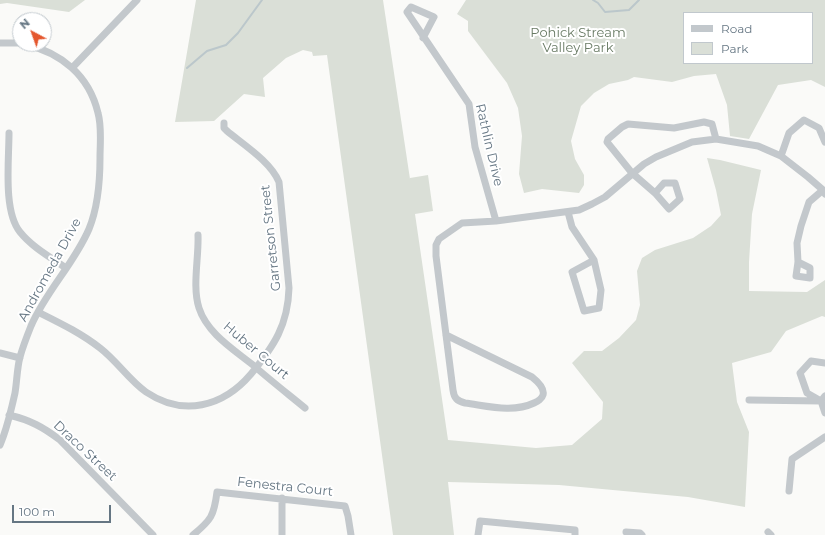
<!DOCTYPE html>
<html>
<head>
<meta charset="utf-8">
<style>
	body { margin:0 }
	#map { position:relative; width:825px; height:535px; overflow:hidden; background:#fafaf8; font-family:Montserrat,sans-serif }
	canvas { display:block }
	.legend { position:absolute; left:683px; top:12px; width:130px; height:52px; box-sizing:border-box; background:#fff; border:1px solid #c1c8cd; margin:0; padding:5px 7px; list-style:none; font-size:12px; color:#657683 }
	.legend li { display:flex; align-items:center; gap:8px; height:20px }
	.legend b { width:20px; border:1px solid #c1c8cd }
	.north { position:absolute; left:12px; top:12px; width:40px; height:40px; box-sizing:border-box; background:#fff; border:1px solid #c1c8cd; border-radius:50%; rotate:319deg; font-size:11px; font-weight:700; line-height:16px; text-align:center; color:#657683 }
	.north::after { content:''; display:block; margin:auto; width:14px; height:18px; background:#e4572e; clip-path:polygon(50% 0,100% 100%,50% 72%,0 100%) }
	.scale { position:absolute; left:12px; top:505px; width:99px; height:18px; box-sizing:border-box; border:2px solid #657683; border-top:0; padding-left:5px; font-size:12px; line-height:14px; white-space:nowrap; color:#657683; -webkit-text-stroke:3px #fff; paint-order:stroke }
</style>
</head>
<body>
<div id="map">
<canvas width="825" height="535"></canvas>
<ul class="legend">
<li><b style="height:5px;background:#c3c8cc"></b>Road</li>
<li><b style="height:11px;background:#dadfd7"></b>Park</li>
</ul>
<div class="north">N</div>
<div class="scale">100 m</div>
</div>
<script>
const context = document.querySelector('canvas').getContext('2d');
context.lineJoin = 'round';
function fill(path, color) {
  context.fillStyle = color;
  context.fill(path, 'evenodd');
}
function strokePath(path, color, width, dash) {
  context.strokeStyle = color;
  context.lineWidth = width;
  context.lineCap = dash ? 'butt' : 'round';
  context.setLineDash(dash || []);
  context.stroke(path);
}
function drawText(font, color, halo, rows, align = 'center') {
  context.font = font + ' Montserrat,sans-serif';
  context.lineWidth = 4;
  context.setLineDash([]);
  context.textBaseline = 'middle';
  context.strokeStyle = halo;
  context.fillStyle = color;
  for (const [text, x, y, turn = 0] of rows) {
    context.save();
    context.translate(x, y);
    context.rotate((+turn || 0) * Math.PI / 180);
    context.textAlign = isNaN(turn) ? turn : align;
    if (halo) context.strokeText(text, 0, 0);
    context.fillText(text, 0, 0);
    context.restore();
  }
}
fill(new Path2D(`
	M0 0H85L69 12 7 3 0 4Z
	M196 0H383L410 179V178L428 175 433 211 415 214 448 440 536 448 572 445 602 419 603 402 572 363 584 351H602L619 338 636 320 640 305 637 271 642 258 655 250 693 238 711 226 721 215 716 190 707 158 720 160 761 170 752 214 749 262V291L807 292 825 280V317L822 316 786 331 771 352 732 363 737 402 749 432 745 507 688 497 559 485 448 482 454 535H393L327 55 313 56 312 52 303 50 286 58 263 78 265 97 244 94 214 121 175 122Z
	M466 0H825V87L811 80 778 85 749 139 730 136 727 105 716 74 694 76 672 82 634 77 628 80 609 84 594 93 581 106 571 141 575 159 584 175V185L579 193 542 189 524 193 519 174 522 136 518 108 507 83 468 31V21L457 14ZM684 13H812V63H684Z`), '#dadfd7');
strokePath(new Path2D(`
	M593 0 598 3 605 12 629 10 639 0
	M187 68 207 51 226 45 238 33 262 0`), '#bbc7cb', 2);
strokePath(new Path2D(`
	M423 38 434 17 411 7 407 12 469 104 475 147 496 221
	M0 43H20
	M72 68 137 0
	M9 133C9 161 3 211 20 232 32 247 50 257 66 268
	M781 156 789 133 804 120 819 128 825 142
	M655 193 664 183H675L680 199 669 209 655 193 632 173 607 142 608 139 622 127 628 124 674 128 704 122 712 124 716 139
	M568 212 572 227 594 260 572 272 584 311 599 308 601 290 594 260
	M198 235C199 257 192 287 199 308 207 333 233 349 253 365 270 380 288 394 305 408
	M798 262 810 268V278L796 276 798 262 797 243 801 226 809 202 823 190
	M38 312C60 323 81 333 100 348 117 361 129 380 146 392 183 417 223 407 251 374 274 346 288 325 289 288L279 182C271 162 244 145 227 131L224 128V123
	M446 335 532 377C537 381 545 388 543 395 542 399 538 401 534 403 513 413 488 406 465 403 457 401 454 398 453 390L436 256V245L439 239 462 223 496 221 579 210 592 204 605 197 644 164 656 157 692 142 716 139 758 146 781 156 808 177 823 190 825 194
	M0 353 20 358
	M825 363 811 361 800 373 807 393 821 401 825 396
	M749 400 821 401 825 413
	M9 415C30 420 43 427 60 440L153 535
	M0 445C7 429 11 411 15 393 17 381 17 368 20 357 23 346 27 336 31 326 46 291 74 264 89 229 98 207 100 182 100 158 100 143 102 127 98 113 89 75 61 53 25 44
	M789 491 792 459 825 437
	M282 498V535
	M626 532 640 533 642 535
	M768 532 771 535
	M193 535C211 520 214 516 217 492L345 506 348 516 351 535
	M478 535 480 521 575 530V535`), '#c3c8cc', 7);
drawText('13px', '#687a64', '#fff', [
	["Pohick Stream",578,33],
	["Valley Park",578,48]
]);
drawText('13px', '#657683', '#fff', [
	["Rathlin Drive",489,145,77],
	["Garretson Street",271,238,-96],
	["Andromeda Drive",50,270,-61],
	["Huber Court",256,351,40],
	["Draco Street",85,451,43],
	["Fenestra Court",285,487,6]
]);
</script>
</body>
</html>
